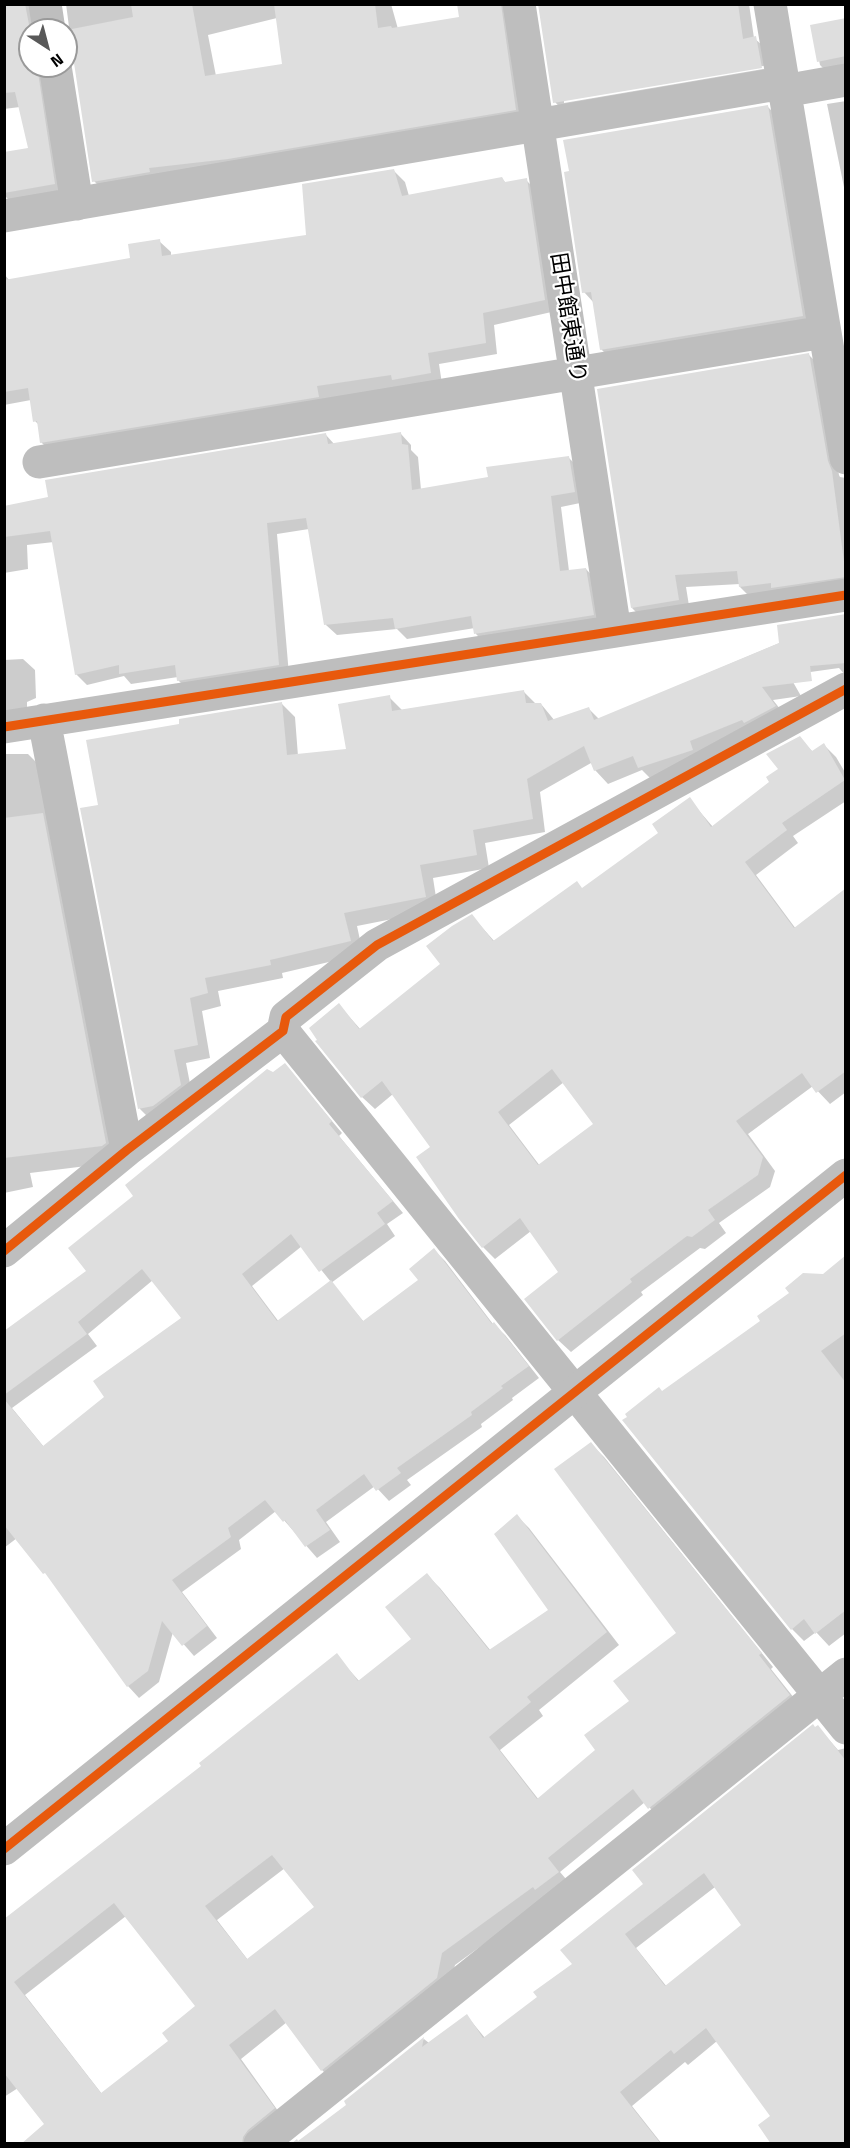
<!DOCTYPE html>
<html>
<head>
<meta charset="utf-8">
<style>
	body { margin:0 }
	#map { position:relative; width:850px; height:2148px; overflow:hidden; background:#fff; font-family:"Titillium Web",sans-serif }
	canvas { display:block }
	.frame { position:absolute; inset:0; border:6px solid #000; pointer-events:none }
	.north { position:absolute; left:18px; top:18px; width:60px; height:60px; box-sizing:border-box; background:#fff; border:2px solid #999; border-radius:50%; rotate:144deg; font-size:16px; font-weight:700; line-height:24px; text-align:center; color:#000 }
	.north::after { content:''; display:block; margin:auto; width:21px; height:27px; background:#595959; clip-path:polygon(50% 0,100% 100%,50% 72%,0 100%) }
</style>
</head>
<body>
<div id="map">
<canvas width="850" height="2148"></canvas>
<div class="frame"></div>
<div class="north">N</div>
</div>
<script>
const context = document.querySelector('canvas').getContext('2d');
context.lineJoin = 'round';
function fill(path, color) {
  context.fillStyle = color;
  context.fill(path, 'evenodd');
}
function strokePath(path, color, width, dash) {
  context.strokeStyle = color;
  context.lineWidth = width;
  context.lineCap = dash ? 'butt' : 'round';
  context.setLineDash(dash || []);
  context.stroke(path);
}
function drawText(font, color, halo, rows, align = 'center') {
  context.font = font + ' "Titillium Web","Noto Sans JP",sans-serif';
  context.lineWidth = 4.5;
  context.setLineDash([]);
  context.textBaseline = 'middle';
  context.strokeStyle = halo;
  context.fillStyle = color;
  for (const [text, x, y, turn = 0] of rows) {
    context.save();
    context.translate(x, y);
    context.rotate((+turn || 0) * Math.PI / 180);
    context.textAlign = isNaN(turn) ? turn : align;
    if (halo) context.strokeText(text, 0, 0);
    context.fillText(text, 0, 0);
    context.restore();
  }
}
fill(new Path2D(`
	M4 4H47L41 30H30V66H57L68 198 16 207 4 195V153L30 149 20 107 4 109Z
	M66 4H391L398 29 464 17 460 4H520L530 123 108 195 94 181 75 62 70 61 66 57V40L69 27ZM277 18 284 66 216 76 208 35Z
	M539 4H749L754 38 770 52 775 81 569 117 555 102ZM769 65V68L564 103V100Z
	M846 19V75L832 77 820 65 812 26Z
	M846 101V197L827 104Z
	M767 106 778 117 813 327 612 360 601 349 594 303 584 292Z
	M393 170 405 182 409 196 501 178 506 183 526 180 538 192 556 311 494 325 497 354 439 364 442 384 53 454 41 442 39 425 35 421 31 400 4 405V274L10 281 131 259 159 241 171 252V256L308 237Z
	M809 355 821 367 839 475 840 477 846 478V590L752 599 740 587V584L686 587 690 612 644 620 632 608Z
	M401 434 411 445V450L418 457 421 490 490 479 569 458 579 468 585 502 561 507 569 571 586 569 596 580 603 625 486 644 476 634 475 628 407 639 397 629 337 635 326 625 309 529 277 534 289 675 189 691 178 680V677L131 684 124 676 87 685 76 674 54 542 27 545 28 569 4 573V508L326 435 335 445Z
	M846 615V676L839 668 789 675 801 696 773 700 788 719 653 781 642 770 608 784 595 770 591 763 540 792 545 832 485 843 489 868 433 878 438 910 357 926 363 954 282 973 283 978 218 991 221 1006 202 1011 210 1058 186 1063 193 1099 153 1122 140 1109 99 807 181 725 282 704 295 717 298 756 348 751 389 697 402 710 524 692 537 705 541 704 555 721 589 709 599 719Z
	M23 659 35 670 36 698 27 702V709L4 712V660Z
	M799 738 813 752 824 745 836 757 846 774V801L793 836 798 843 756 875 796 929 846 894V1092L830 1104 813 1086 748 1134 775 1171 770 1187 719 1223 726 1233 705 1249 700 1248 641 1292 643 1295 571 1352 558 1340 560 1272 531 1231 495 1259 483 1247 432 1147 393 1094 375 1109 362 1097 339 1005 361 1030 442 964 472 916 495 942 583 889 660 833 689 799 713 827 771 783ZM564 1082 595 1124 540 1166 509 1125Z
	M4 754H28L44 770 119 1162 30 1173 33 1187 4 1193Z
	M285 1065 342 1133 339 1136 403 1213 387 1224 395 1236 331 1283 364 1322 420 1280 434 1250 445 1261 493 1324 505 1335 539 1378 512 1398 513 1400 481 1424 482 1427 407 1480 411 1485 389 1501 375 1486 326 1522 340 1542 317 1558 276 1511 239 1540 241 1549 182 1592 217 1638 194 1656 173 1632 159 1682 139 1698 128 1686 53 1581 17 1538 4 1548V1333L88 1271 135 1196ZM302 1246 331 1282 279 1322 252 1286ZM153 1280 183 1319 106 1397 44 1447 12 1408 97 1346 88 1334Z
	M846 1257V1633L829 1646 816 1632 804 1641 792 1629 662 1393 823 1276Z
	M591 1444 604 1457 773 1667 771 1669 802 1708 661 1821 645 1802 560 1872 571 1885 546 1899 455 1965 449 1991 335 2083 322 2070 287 2022 241 2059 286 2122 260 2144H23L47 2124 18 2088 4 2097V1921L203 1766 336 1655 360 1682 413 1639 427 1575 440 1588 491 1651 550 1610 517 1516 529 1528 619 1645 539 1710 543 1716 500 1750 539 1800 598 1750 678 1633ZM285 1868 316 1907 248 1960 217 1920ZM126 1916 197 2006 170 2041 102 2094 25 1995Z
	M818 1727 838 1750 846 1748V2144L772 2117 717 2041 688 2065 685 2062 632 2106 662 2144H293L298 2142 348 2105 346 2101 424 2039 429 2043 467 2016 485 2038 539 1997 574 1965 645 1885ZM715 1887 743 1925 667 1987 636 1948Z`), '#0003');
fill(new Path2D(`
	M4 4H25L30 30V66H37L55 184 4 193V152L28 148 15 92 4 93Z
	M131 4H192L205 76 282 64 274 4H375L378 28 391 26 392 28 459 17 457 4H501L516 110 228 159 149 168 150 172 92 182 74 63 70 55 66 52 67 30 133 17Z
	M538 4H738L743 39 756 36 762 68 553 103Z
	M846 18V56L817 62 810 25Z
	M768 105 803 316 600 350 591 292 582 293 564 172 569 171 563 140Z
	M394 169 402 196 502 177 505 182 527 178 545 300 483 313 486 343 428 353 431 373 392 380 391 375 317 386 319 397 40 443 37 421 33 422 28 388 4 392V280L130 258 128 244 160 239 162 256 306 235 302 184Z
	M809 353 828 461 832 471 846 577 771 588V583L739 587 737 571 675 575 679 600 631 608 597 389Z
	M401 432 402 444 408 445 412 490 488 477 486 467 569 456 575 492 551 496 560 571 586 568 594 615 474 634 471 616 395 629 393 618 324 625 306 518 267 523 279 665 177 681 175 665 119 674V665L75 675 50 531 4 537V506L48 497 45 480 326 433 328 444Z
	M846 614V663L810 666 812 681 762 687 776 706 744 723 742 720 690 741 693 750 638 768 633 756 594 771 584 746 527 779 533 819 473 830 477 855 420 865 426 897 344 913 351 941 270 960 271 965 205 978 208 993 190 998 198 1045 174 1050 181 1085 153 1106 138 1109 80 808 98 805 86 740 179 724V719L282 702 287 755 346 749 338 704 390 695 392 711 524 690 526 703H541L548 721 589 707 594 720 779 643 777 625Z
	M800 736 812 751 824 743 845 780 782 823 787 830 745 862 794 928 846 888V1071L816 1093 802 1073 736 1121 763 1157 758 1175 708 1210 715 1220 692 1237 687 1236 630 1279 632 1282 557 1341 524 1299 558 1272 520 1218 482 1248 459 1219 416 1157 430 1147 382 1081 361 1098 315 1041 317 1040 309 1028 339 1003 359 1029 440 964 426 946 452 926 472 914 493 941 577 881 582 888 658 833 652 824 690 797 711 827 769 782 766 777 778 769 766 754ZM552 1069 593 1124 538 1165 498 1112Z
	M43 813 106 1143 102 1146 4 1158V818Z
	M285 1063 332 1121 329 1124 393 1201 377 1213 385 1224 319 1272 291 1234 242 1274 277 1321 331 1280 363 1321 418 1280 409 1269 434 1248 492 1324 494 1322 529 1366 501 1386 503 1388 471 1412 472 1415 397 1468 401 1473 376 1491 364 1474 316 1510 330 1530 305 1547 285 1520 283 1522 265 1500 228 1528 231 1537 172 1580 207 1626 182 1646 162 1621 148 1671 127 1687 45 1573 43 1574 4 1525V1399L43 1446 104 1397 93 1381 181 1318 142 1269 78 1322 87 1334 4 1395V1331L86 1271 68 1248 133 1196 125 1185 267 1069 273 1072Z
	M846 1255V1333L821 1351 846 1383V1610L815 1634 804 1619 791 1630 622 1420 627 1417 625 1414 659 1387 662 1391 760 1321 757 1316 789 1293 785 1288 803 1273 823 1274Z
	M591 1442 762 1653 759 1655 790 1695 648 1809 633 1789 548 1858 559 1872 535 1890 533 1887 442 1953 437 1978 321 2071 275 2009 229 2045 275 2108 248 2130 243 2137 242 2144H21L44 2124 4 2073V1919L201 1766 199 1763 337 1653 358 1681 411 1639 385 1607 427 1573 489 1650 548 1610 494 1534 517 1514 607 1632 527 1697 531 1702 489 1737 537 1799 595 1750 584 1735 629 1701 613 1681 676 1633 554 1469ZM272 1855 314 1907 247 1959 205 1906ZM114 1903 195 2006 162 2033 168 2041 101 2093 14 1982Z
	M813 1724 815 1727 818 1725 846 1761V2144H771L758 2125 770 2116 706 2028 674 2054 671 2050 620 2092 661 2144H291L297 2139 298 2141 346 2105 344 2101 424 2037 422 2047 467 2014 483 2038 537 1997 533 1992 572 1964 560 1950 643 1884 632 1870ZM704 1873 741 1925 665 1986 625 1934Z`), '#dedede');
strokePath(new Path2D(`
	M45 4 49 30
	M519 4 615 631
	M770 4 846 458
	M55 66 77 204
	M784 91 846 80
	M4 216 783 83
	M39 462 824 332
	M44 720 127 1150
	M4 727 846 595
	M283 1031 846 1728
	M4 1251 127 1150 283 1031 286 1017 377 945 846 689
	M260 2144 846 1674`), '#bebebe', 33);
strokePath(new Path2D(`
	M4 1849 846 1175`), '#bebebe', 33);
strokePath(new Path2D(`
	M4 727 846 595
	M4 1251 127 1150 283 1031 286 1017 377 945 846 689
	M4 1849 846 1175`), '#e8590c', 9);
drawText('22px', '#000', '#fff', [
	["田中館東通り",567,318,81]
]);
</script>
</body>
</html>
